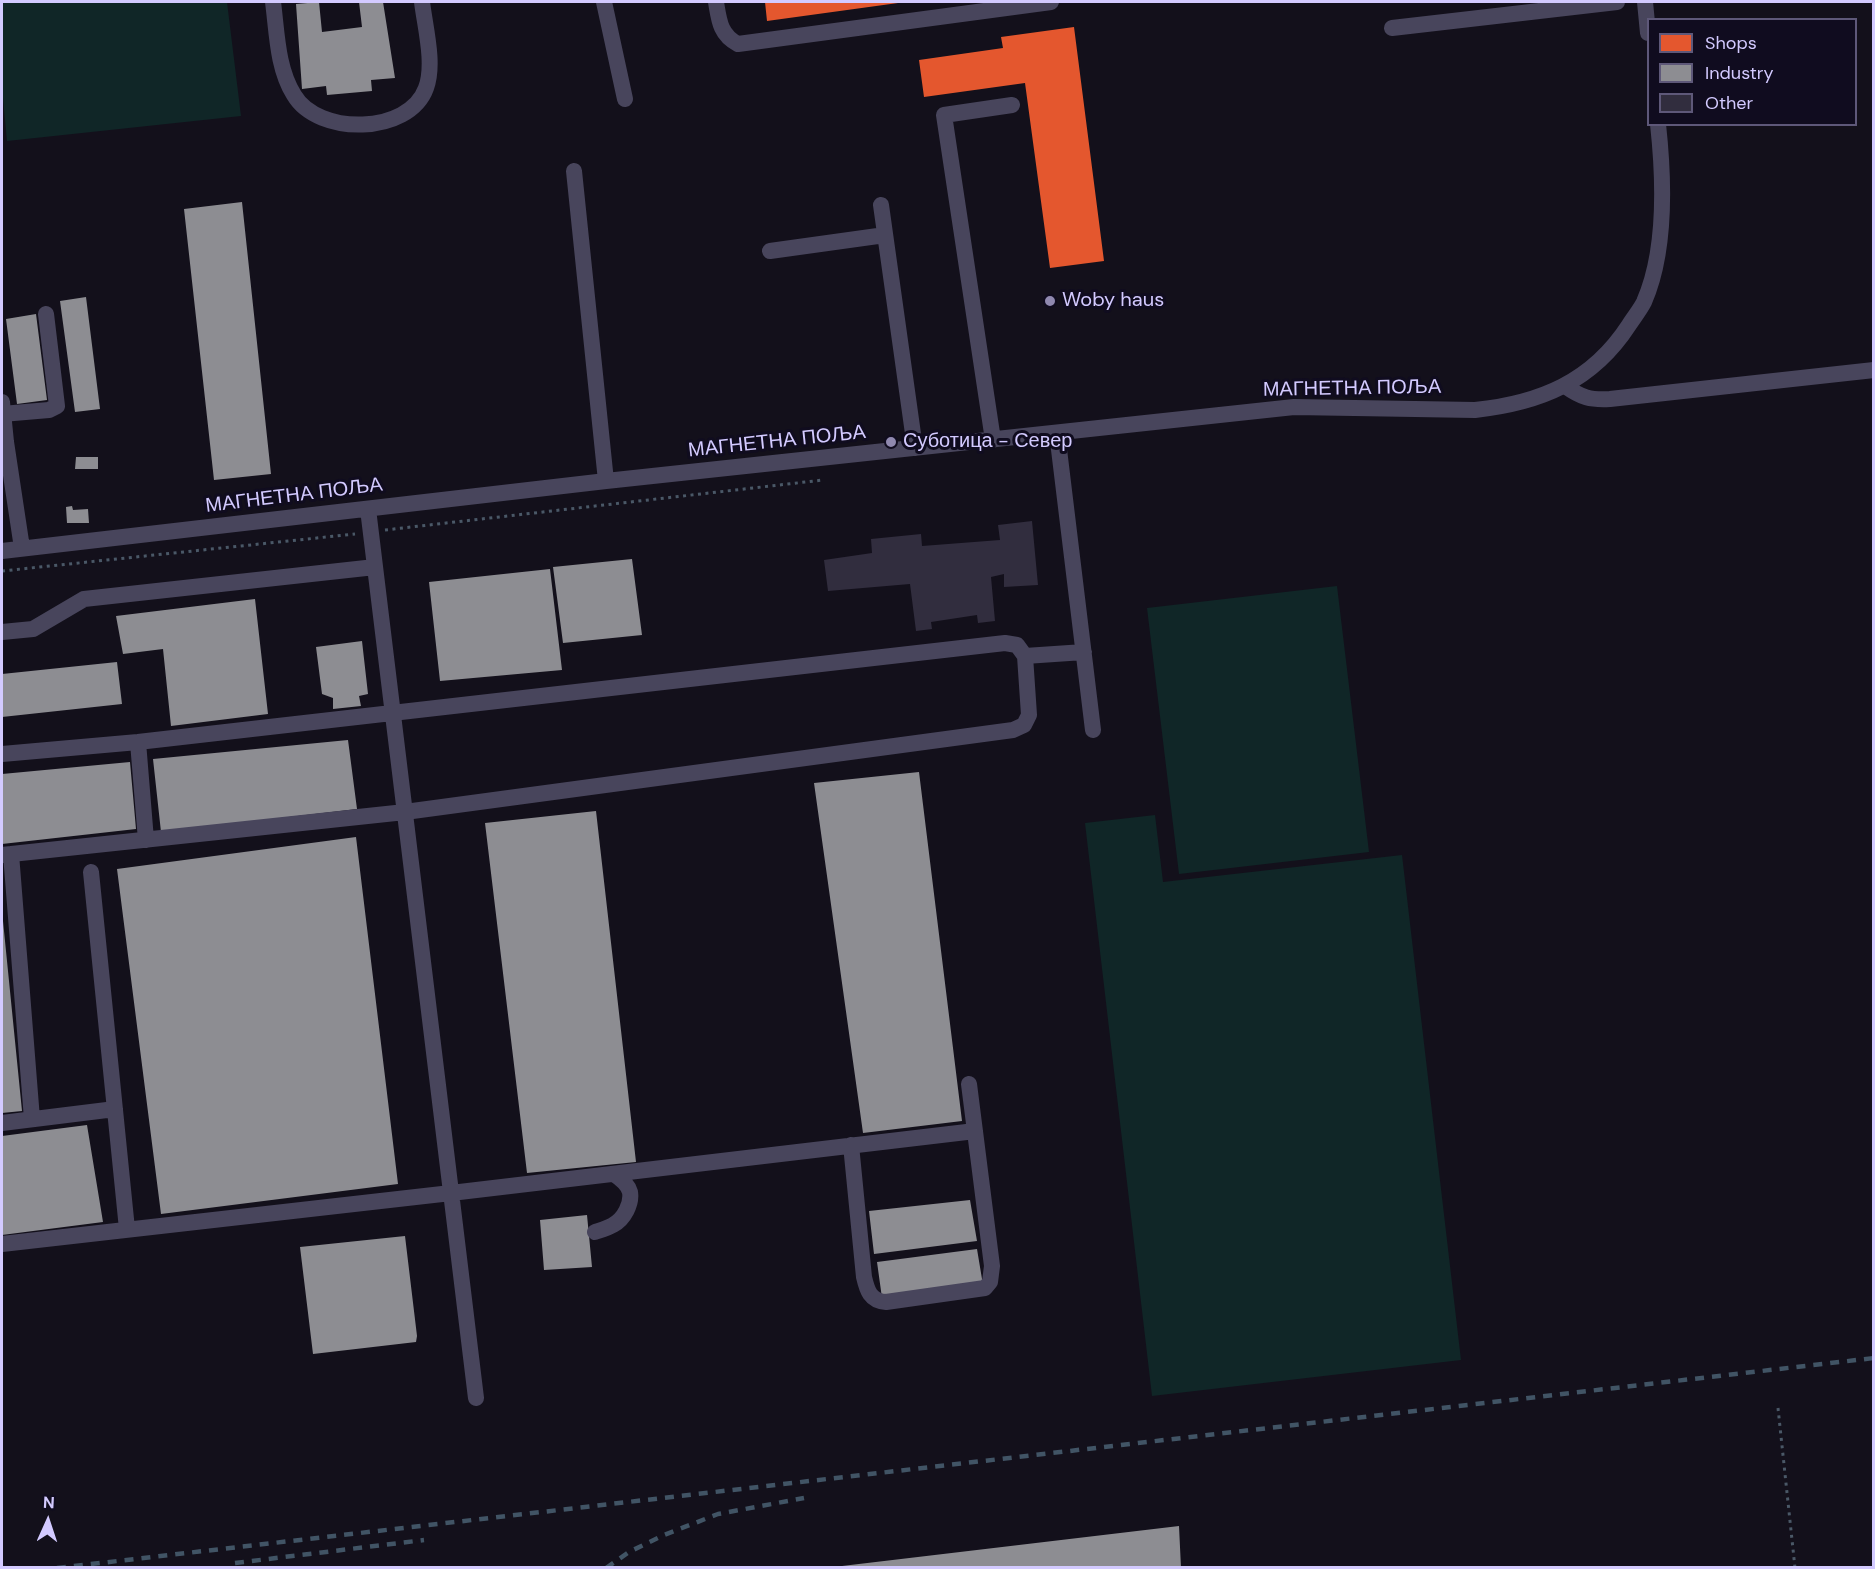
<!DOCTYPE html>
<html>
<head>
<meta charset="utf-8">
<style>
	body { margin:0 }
	#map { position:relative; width:1875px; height:1569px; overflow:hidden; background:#13101b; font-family:"DM Sans",sans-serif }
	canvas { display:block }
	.frame { position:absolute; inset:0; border:3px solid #d3caff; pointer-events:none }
	.legend { position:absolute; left:1647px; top:18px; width:210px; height:108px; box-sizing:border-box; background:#100c1f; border:2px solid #5e5879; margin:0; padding:8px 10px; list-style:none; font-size:18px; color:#d3caff }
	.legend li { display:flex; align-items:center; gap:12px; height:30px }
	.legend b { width:30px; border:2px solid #5e5879 }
	.north { position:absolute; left:18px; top:1491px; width:60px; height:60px; -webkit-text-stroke:4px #100c1f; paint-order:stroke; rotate:3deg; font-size:16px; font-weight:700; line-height:24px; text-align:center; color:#d3caff }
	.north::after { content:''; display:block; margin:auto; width:21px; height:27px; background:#d3caff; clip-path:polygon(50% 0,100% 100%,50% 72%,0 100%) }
</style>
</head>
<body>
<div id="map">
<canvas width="1875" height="1569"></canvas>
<div class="frame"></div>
<ul class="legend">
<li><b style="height:16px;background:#e4572e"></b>Shops</li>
<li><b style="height:16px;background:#8d8d92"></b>Industry</li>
<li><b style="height:16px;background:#312d3e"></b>Other</li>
</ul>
<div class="north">N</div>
</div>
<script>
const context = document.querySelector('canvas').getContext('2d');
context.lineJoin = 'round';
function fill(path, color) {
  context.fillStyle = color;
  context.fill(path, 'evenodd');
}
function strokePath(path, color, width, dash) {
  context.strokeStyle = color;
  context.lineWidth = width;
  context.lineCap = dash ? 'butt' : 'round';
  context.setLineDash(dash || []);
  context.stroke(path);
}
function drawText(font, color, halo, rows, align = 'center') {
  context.font = font + ' "DM Sans",sans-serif';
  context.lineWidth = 6;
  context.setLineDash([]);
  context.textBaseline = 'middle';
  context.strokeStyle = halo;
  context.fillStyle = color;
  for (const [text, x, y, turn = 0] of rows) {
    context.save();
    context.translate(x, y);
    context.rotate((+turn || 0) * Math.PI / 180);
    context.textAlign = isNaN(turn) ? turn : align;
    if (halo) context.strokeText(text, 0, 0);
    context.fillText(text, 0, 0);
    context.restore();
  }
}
fill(new Path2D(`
	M2 2H227L241 116 7 141 2 88Z
	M1337 586 1369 852 1179 874 1147 608Z
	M1155 815 1163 882 1402 855 1461 1360 1152 1396 1085 823Z`), '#102627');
fill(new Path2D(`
	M765 2H898V3L767 21Z
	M1074 27 1104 261 1050 268 1025 83 924 97 919 60 1003 48 1001 37Z`), '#e4572e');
fill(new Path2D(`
	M319 2 322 32 362 27 359 2H383L395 78 371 80 372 91 327 95 326 86 302 89 296 4Z
	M242 202 271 474 214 480 184 209Z
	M86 297 100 409 75 412 60 301Z
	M36 314 47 400 17 404 6 319Z
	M76 457H98V469H75Z
	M72 506 73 510 88 509 89 523H67L66 507Z
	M632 559 642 635 563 643 553 567Z
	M550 569 562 670 440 681 429 582Z
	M255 599 268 714 171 726 163 649 123 654 116 616Z
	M362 641 368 694 359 696 361 706 333 709V698L322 694 316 647Z
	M117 662 122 704 2 717V674Z
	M348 740 357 809 161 832 153 759Z
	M130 762 136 829 2 844V774Z
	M919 772 962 1121 863 1133 814 783Z
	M596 811 636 1162 527 1173 485 823Z
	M356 837 398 1184 161 1214 117 869Z
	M2 921H3L22 1111 2 1113Z
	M87 1125 103 1222 2 1235V1136Z
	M970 1200 977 1241 874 1254 869 1211Z
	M587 1215 592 1267 544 1270 540 1220Z
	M405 1236 417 1336 416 1342 313 1354 300 1247Z
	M977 1249 983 1285 882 1298 877 1262Z
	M1179 1526 1181 1568H842V1566Z`), '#8d8d92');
fill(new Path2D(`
	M1032 521 1038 585 1004 587V574L991 577 995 621 978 623 977 615 931 622 932 629 916 631 910 584 828 591 824 560 872 553 871 539 921 534 922 546 1000 540 998 525Z`), '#312d3e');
strokePath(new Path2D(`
	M385 530 823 480
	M2 571 355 534
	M1778 1408 1795 1568`), '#4a5867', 3, [3, 4.5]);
strokePath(new Path2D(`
	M273 2C277 32 277 68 294 95 318 136 409 135 426 88 435 64 425 27 422 2
	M604 2 625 99
	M716 2C719 20 720 35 738 44L1051 2
	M1645 2 1648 33
	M1392 28 1617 2
	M574 171 606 481
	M881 205 915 448
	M770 251 885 235
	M1565 386C1582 398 1590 400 1610 399L1874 370
	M2 402 6 442 22 548
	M2 414 49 410 57 406 46 314
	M1057 433 1093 730
	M993 440 944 115 1012 105
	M368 509 476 1398
	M2 551 606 481 1294 407 1475 410C1540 403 1592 382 1629 325 1634 317 1640 310 1644 302 1667 250 1664 179 1658 124
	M2 632 33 629 84 599 375 567
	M1025 656 1084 652
	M138 742 146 840
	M2 754 138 742 1005 643 1017 645 1025 656 1029 715 1024 725 1013 730 405 812 2 855
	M11 854 32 1119
	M91 872 127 1229
	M2 1123 115 1109
	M851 1145 864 1277C867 1290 870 1301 886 1302L985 1288 990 1282 992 1266 969 1084
	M595 1232C601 1230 608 1228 613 1225 624 1219 632 1204 630 1192 628 1184 620 1178 614 1174
	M2 1244 451 1193 975 1131`), '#48455c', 16);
strokePath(new Path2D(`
	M235 1563 424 1540
	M57 1568 1874 1358
	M606 1568 629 1552 664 1535 718 1514 804 1498`), '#415465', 4.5, [9, 8]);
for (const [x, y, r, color] of [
	[1050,301,6,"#9089af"],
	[891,442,6,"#9089af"]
]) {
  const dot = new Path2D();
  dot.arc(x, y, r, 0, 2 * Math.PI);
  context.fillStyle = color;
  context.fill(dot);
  strokePath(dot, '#100c1f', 2);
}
drawText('20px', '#d3caff', '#100c1f', [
	["Woby haus",1062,301],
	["Суботица - Север",903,442]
], 'left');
drawText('20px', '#d3caff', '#100c1f', [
	["МАГНЕТНА ПОЉА",1352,389,-1],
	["МАГНЕТНА ПОЉА",777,442,-6],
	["МАГНЕТНА ПОЉА",294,496,-7]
]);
</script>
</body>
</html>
